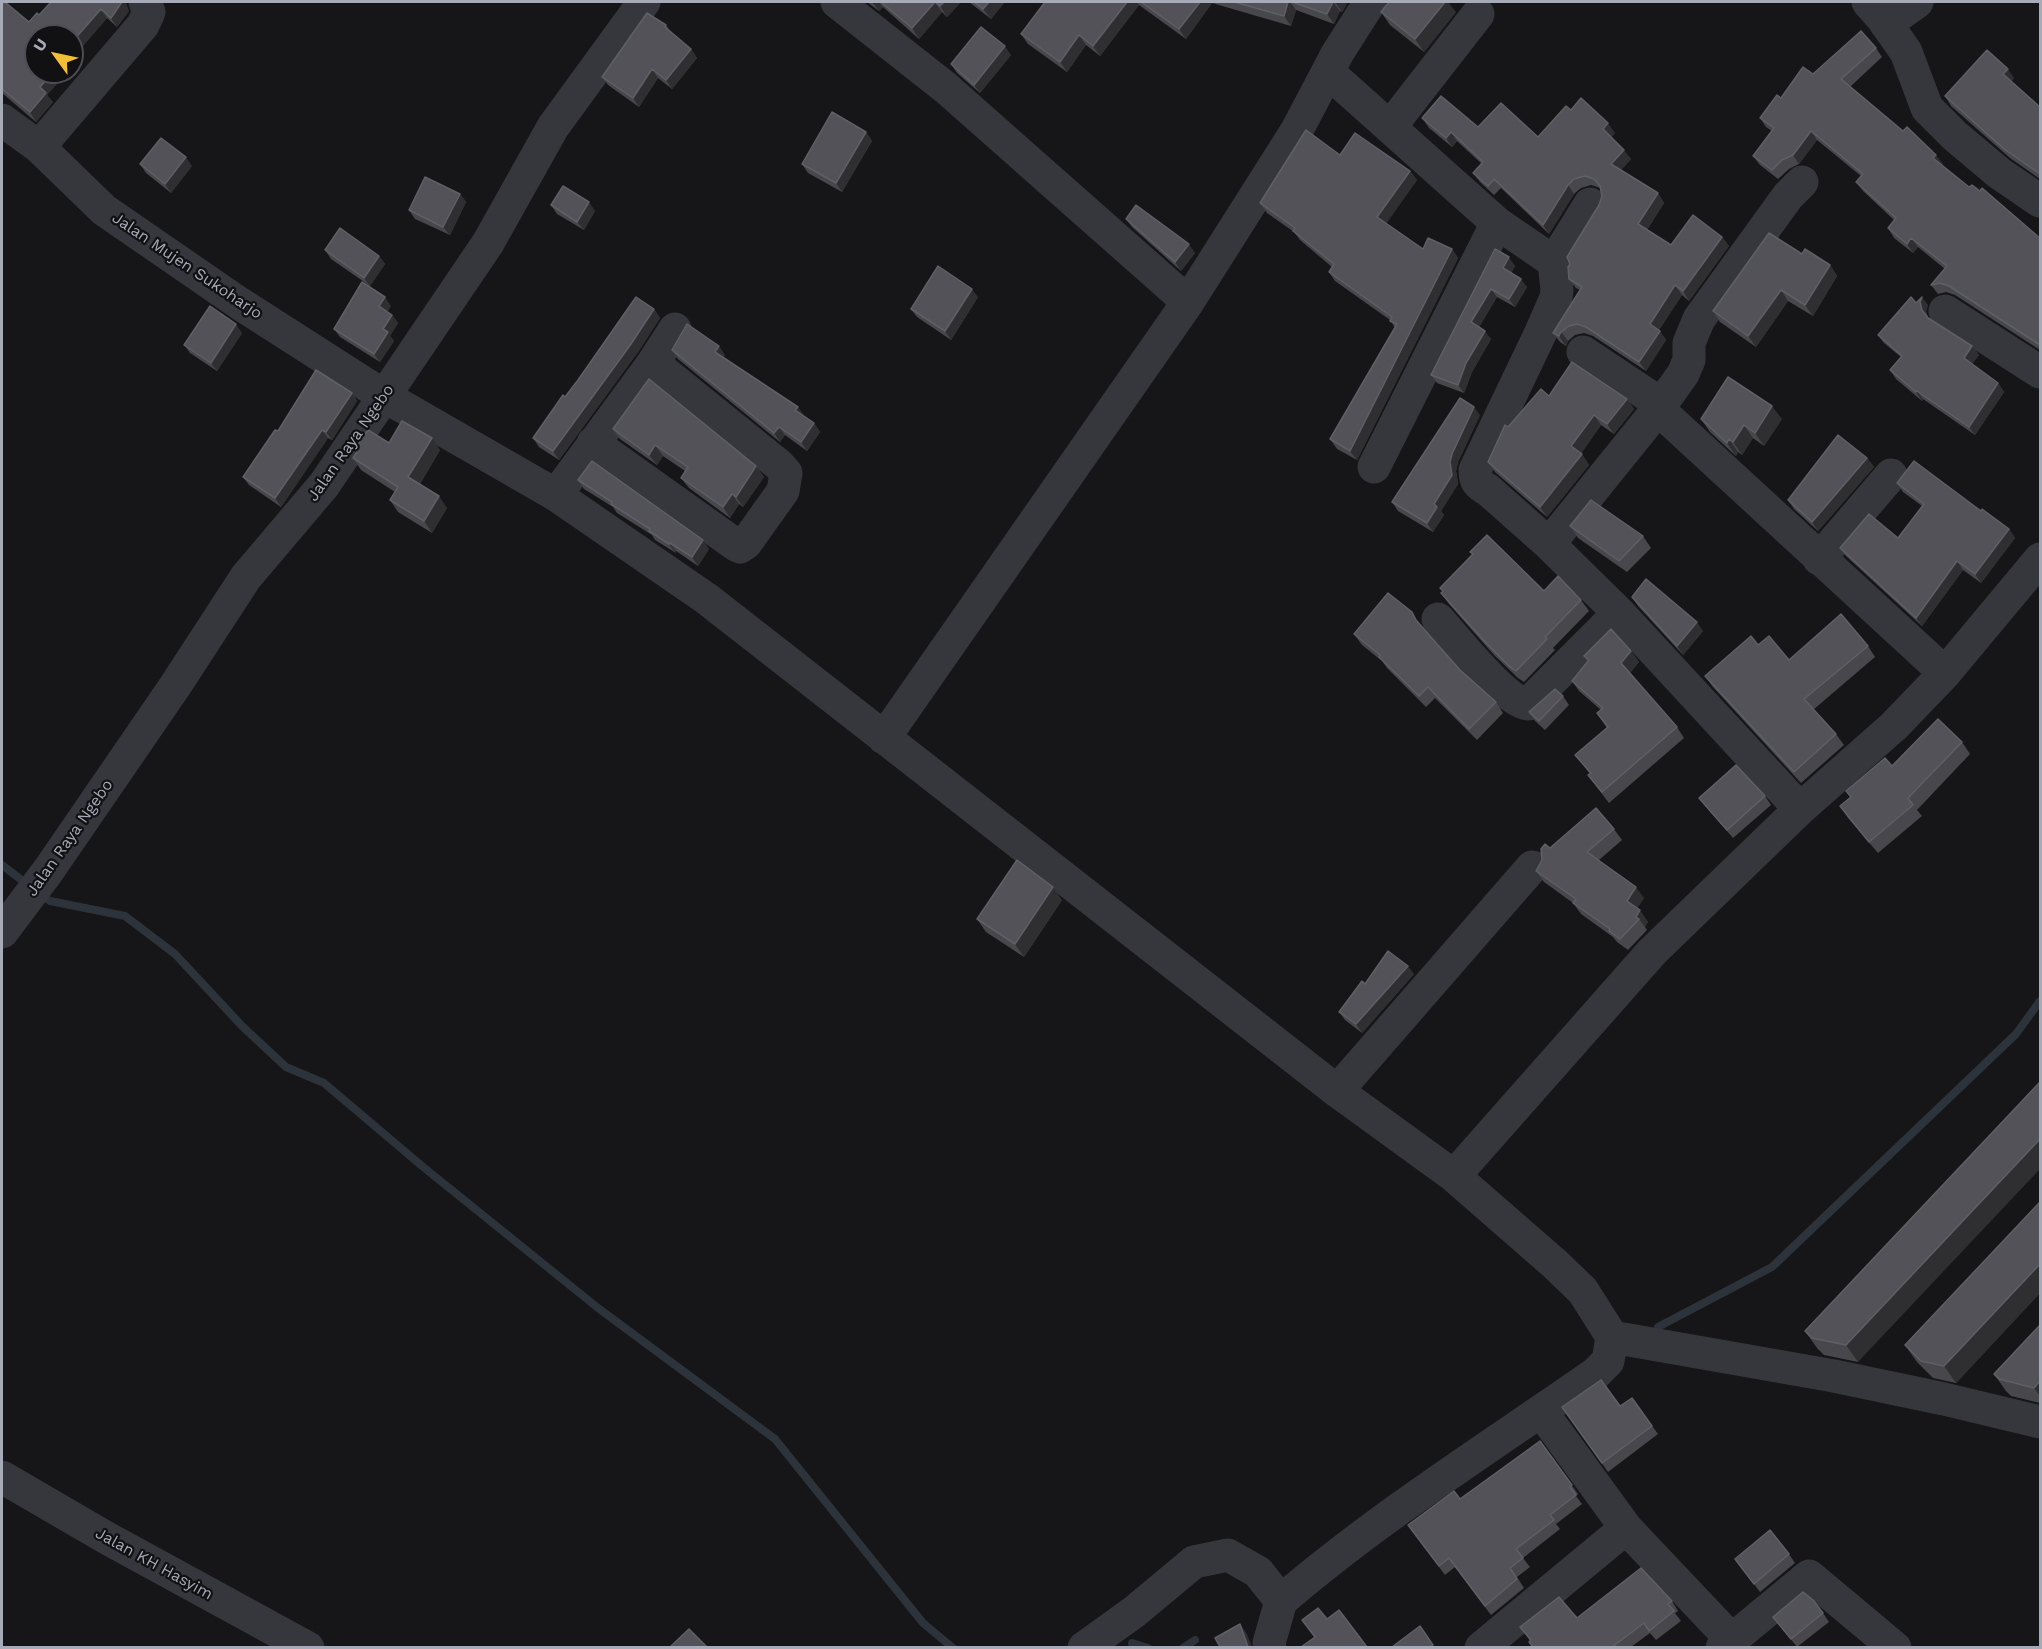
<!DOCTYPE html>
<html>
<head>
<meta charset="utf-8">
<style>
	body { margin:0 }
	#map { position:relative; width:2042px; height:1649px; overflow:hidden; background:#161517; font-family:"Work Sans",sans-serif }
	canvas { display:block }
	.frame { position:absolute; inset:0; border:3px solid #a7abb7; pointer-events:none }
	.north { position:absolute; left:24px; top:24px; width:60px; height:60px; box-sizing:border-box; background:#111012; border:2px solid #4d4e54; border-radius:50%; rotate:303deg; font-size:16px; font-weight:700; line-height:24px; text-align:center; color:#a7abb7 }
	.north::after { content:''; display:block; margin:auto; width:21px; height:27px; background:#f1bf34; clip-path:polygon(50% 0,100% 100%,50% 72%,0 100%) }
</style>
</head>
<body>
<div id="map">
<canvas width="2042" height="1649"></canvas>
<div class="frame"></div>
<div class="north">U</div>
</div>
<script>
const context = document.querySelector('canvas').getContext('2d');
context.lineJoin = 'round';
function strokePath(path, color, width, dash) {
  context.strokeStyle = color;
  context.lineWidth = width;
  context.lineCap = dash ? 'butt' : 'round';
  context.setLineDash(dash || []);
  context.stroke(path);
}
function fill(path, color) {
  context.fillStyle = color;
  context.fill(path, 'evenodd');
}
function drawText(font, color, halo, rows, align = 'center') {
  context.font = font + ' "Work Sans",sans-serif';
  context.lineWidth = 4.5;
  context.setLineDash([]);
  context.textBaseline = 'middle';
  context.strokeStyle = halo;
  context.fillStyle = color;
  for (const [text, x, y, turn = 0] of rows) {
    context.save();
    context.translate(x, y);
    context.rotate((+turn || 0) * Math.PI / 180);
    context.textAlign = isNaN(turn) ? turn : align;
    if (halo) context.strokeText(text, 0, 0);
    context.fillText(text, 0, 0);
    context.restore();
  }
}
strokePath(new Path2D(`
	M2 865 28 885
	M40 894 50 901 125 916 175 954 242 1026 286 1067 324 1083 422 1166 598 1308 775 1439 923 1623 953 1648
	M1658 1327 1772 1267 2016 1034 2040 1001
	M1132 1643 1148 1648
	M1183 1648 1195 1640`), '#2c333b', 8);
strokePath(new Path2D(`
	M837 2 946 88 1188 302 1297 130 1337 54 1370 2
	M1868 2 1883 19 1906 52 1927 108 1955 136 1999 173 2040 201
	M1886 24 1917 2
	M1328 72 1497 223 1554 262 1590 204
	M2 120 39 147 104 210 239 303 384 396 556 495 707 599 1337 1091 1454 1176 1555 1264 1583 1291 1612 1337 1608 1361 1596 1373C1490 1447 1380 1516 1281 1601
	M1390 127 1478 14
	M39 147 143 25 149 12 145 2
	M1554 262 1557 290 1556 298 1541 332 1475 470C1475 482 1478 484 1488 490L1549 544 1619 613 1800 809
	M1945 311 2040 372
	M1583 352 1661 404
	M1658 409 1683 374 1689 360V343L1699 319 1788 196 1802 182
	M593 443 736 545 740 547 746 543 783 491 786 473 779 465 653 363
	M1374 467 1497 223
	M556 495 653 363 675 329
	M1549 544 1658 409 1945 673
	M1819 559 1891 475
	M1438 619C1455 638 1505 702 1528 704L1619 613
	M884 738 1188 302
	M2 932 48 871 175 686 246 577 324 485 488 243 553 127 644 2
	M1337 1091 1532 867
	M1454 1176 1652 952 1800 809 1894 726 1945 673 2040 559
	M1612 1337 1834 1376 1944 1399 2040 1422
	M1541 1411 1626 1528 1731 1639
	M2 1477 105 1537 308 1648
	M1084 1648 1134 1612 1194 1562 1228 1555 1258 1572 1281 1601
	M1270 1648 1269 1643 1281 1601
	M1481 1648 1626 1528
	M1722 1648 1809 1576 1895 1648`), '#36373c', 33);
fill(new Path2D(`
	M2 2 29 22 39 15 51 2 129 11 117 27 107 18 76 54 79 59 72 67V36L47 95 53 102 36 122 2 93Z
	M867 2H961L947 17 942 12 919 39 883 7 879 11Z
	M969 2H1003L1004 3 991 19Z
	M1045 2H1348L1342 12 1340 11 1334 24 1296 10 1291 26 1212 3 1186 39 1139 5 1100 56 1086 45 1067 72 1028 44 1021 34Z
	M1381 12H1456L1424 52 1390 25Z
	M666 25 671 32 691 49 697 58 672 89 658 78 639 107 608 85 602 77Z
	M1876 48 1882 57 1850 87 1943 164 1941 165 1969 187 2040 238V350L1955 295 1946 292 1938 294 1931 285 1945 269 1918 247 1913 253 1894 238 1888 228 1894 220 1863 191 1856 182 1861 176 1817 140 1799 164 1789 169 1778 179 1760 165 1753 156 1772 131 1766 127 1760 118 1781 98 1813 74Z
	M1011 55 980 93 957 73 951 64Z
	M2014 78 2011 82 2040 107V179L2010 158 1951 106 1945 96Z
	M1571 110 1615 133 1611 137 1631 159 1621 170 1658 193 1664 203 1647 230 1671 245 1722 237 1729 246 1689 301 1682 295 1659 330 1666 340 1646 371 1593 336 1584 333 1575 335 1568 341 1566 346 1560 342 1553 333 1580 290 1576 288 1569 279 1570 264 1599 205 1602 196 1600 188 1591 185 1581 188 1574 194 1549 234 1501 188 1494 195 1480 182 1473 173 1482 164 1457 141 1452 147 1429 128 1422 118 1538 137Z
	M866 132 872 141 842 192 808 173 802 164Z
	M1340 155 1410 171 1417 180 1386 223 1423 249H1452L1458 258 1357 460 1337 449 1330 439 1395 328 1390 320 1335 281 1329 272 1332 267 1300 240 1294 232 1267 213 1260 203Z
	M140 164 192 166 171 193 146 173Z
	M460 194 466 202 450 235 415 219 409 210Z
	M551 205 595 211 584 230 557 214Z
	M1126 219 1195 253 1181 271 1132 227Z
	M1495 249 1515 266 1511 273 1527 287 1515 307 1497 297 1479 327 1491 339 1472 372 1464 393 1437 383 1431 375Z
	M325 250 379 256 385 264 370 286 331 259Z
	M1802 254 1830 265 1837 276 1813 316 1788 301 1756 347 1720 322 1713 311Z
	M978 297 951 340 917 317 911 309Z
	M1916 303 1928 305 1926 311 1928 317 1972 346 1979 355 1972 364 1998 383 2004 392 1975 435 1923 399 1922 401 1896 379 1890 370 1901 357 1884 343 1878 335Z
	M391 306 387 312 392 315 398 323 390 336 394 341 380 362 340 337 334 329Z
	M654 309 660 318 638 352 559 460 539 447 533 438 565 397Z
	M242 333 217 371 190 353 184 345Z
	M672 350 725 355 723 357 814 423 820 432 807 451 785 435 780 442 678 359Z
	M352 393 357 401 332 440 328 438 281 507 249 485 243 477 278 431Z
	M1549 396 1627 399 1634 409 1614 434 1601 425 1581 453 1589 465 1547 517 1495 472 1488 462 1508 427Z
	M1480 415 1458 462 1456 471 1458 484 1441 511 1444 515 1433 532 1398 511 1392 502Z
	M1701 419H1782L1764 446 1753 438 1742 455 1738 452 1736 456 1710 432Z
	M613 429 756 466 764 477 743 507 739 504 730 518 689 488 681 478 685 471 663 456 657 465 620 439Z
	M389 443 440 450 420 484 447 508 432 533 398 512 390 500 395 492 361 470 353 458 357 451 355 448Z
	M1867 458 1874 467 1818 531 1794 509 1788 500Z
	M578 480 709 549 698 566 676 551V553L655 540 652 535 617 513 613 507 584 489Z
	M1897 483 1981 511 2009 529 2015 538 1981 583 1963 570 1922 626 1846 556 1840 548 1898 538 1922 506 1903 492Z
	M1570 526 1643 536 1651 548 1627 572 1578 538Z
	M1470 552 1544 591 1581 600 1589 611 1553 648 1555 650 1524 682 1518 678 1494 655 1449 604 1441 593 1443 591 1440 588 1472 555Z
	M1632 597 1703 631 1683 655 1638 606Z
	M1420 624 1460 670 1496 702 1503 713 1477 740 1435 698 1426 707 1387 668 1382 661 1362 645 1354 634Z
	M1758 645 1789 660 1868 646 1875 657 1813 710 1836 734 1844 745 1801 783 1713 687 1705 676Z
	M1631 651 1639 662 1630 673 1677 727 1684 738 1609 803 1596 786 1588 775 1590 774 1575 755 1607 728 1597 713 1601 710 1579 691 1572 681 1588 662 1584 656Z
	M1563 696 1569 705 1545 730 1535 721 1529 712Z
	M1962 742 1970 754 1917 810 1922 816 1878 853 1848 818 1840 806 1851 797 1846 791 1892 766Z
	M1765 796 1771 805 1733 838 1705 806 1699 798Z
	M1614 829 1622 840 1599 860 1644 898 1637 908 1648 922 1645 927 1647 930 1628 950 1617 942 1613 937 1581 914 1573 903 1544 882 1536 871 1550 848Z
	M1062 900 1024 957 986 932 977 919Z
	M1414 974 1362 1033 1345 1020 1339 1012 1365 984Z
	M2040 1082 1858 1362 1824 1355 1817 1348 1805 1331Z
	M2040 1202V1293L1956 1383 1933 1378 1917 1362 1905 1345Z
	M2040 1325V1403L2011 1396 2006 1391 1994 1374Z
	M1632 1398 1658 1434 1608 1472 1562 1407 1620 1406Z
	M1540 1441 1578 1494 1576 1496 1582 1504 1556 1524 1560 1529 1523 1558 1530 1567 1517 1577 1524 1588 1491 1615 1455 1567 1445 1575 1408 1525 1460 1499Z
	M1789 1554 1795 1563 1760 1592 1735 1559Z
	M1672 1601 1678 1611 1675 1613 1681 1621 1656 1640 1650 1633 1631 1647H1533L1530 1641 1520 1627 1577 1618Z
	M1823 1613 1829 1622 1797 1647 1773 1617Z`), '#47474c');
fill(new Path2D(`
	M122 2H126L129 11 117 27 111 18Z
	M872 2H879L883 7 879 11Z
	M935 2 942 12 919 39 912 28Z
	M944 2H961L947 17 940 6Z
	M989 2H1003L1004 3 991 19 983 9Z
	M1127 2H1137L1139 5 1100 56 1093 46Z
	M1200 2H1211L1212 3 1186 39 1179 29Z
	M1288 2H1290L1296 10 1291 26 1284 16Z
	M1333 2 1340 11 1334 24 1327 14Z
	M1335 2H1348L1342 12Z
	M1445 2H1448L1456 12 1424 52 1415 39Z
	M101 9 107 18 76 54 79 59 72 67V42Z
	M1079 35 1086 45 1067 72 1060 62Z
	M1005 46 1011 55 980 93 974 85Z
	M691 49 697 58 672 89 666 80Z
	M652 69 658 78 639 107 633 98Z
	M2008 69 2014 78 2009 84 2003 74Z
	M53 72H68L47 95 53 102 36 122 30 112 40 87Z
	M1608 123 1615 133 1609 139 1603 129Z
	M1811 131 1817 140 1799 164 1793 155Z
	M866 132 872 141 842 192 836 183Z
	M1451 132 1457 141 1452 147 1446 138Z
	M1624 150 1631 159 1618 173 1611 164Z
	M1936 155 1943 164 1939 167 1933 158Z
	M186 157 192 166 171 193 165 184Z
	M1410 171 1417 180 1384 227 1377 217Z
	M1568 185 1574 194 1549 234 1543 225Z
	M1658 193 1664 203 1645 233 1638 224Z
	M460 194 466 202 450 235 443 227Z
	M589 202 595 211 584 230 577 222Z
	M1722 237 1729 246 1689 301 1683 291Z
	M1911 238 1918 247 1913 253 1907 244Z
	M1189 244 1195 253 1181 271 1175 262Z
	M1452 249 1458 258 1357 460 1350 451Z
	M379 256 385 264 370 286 364 278Z
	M1509 257 1515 266 1509 277 1503 268Z
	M1830 265 1837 276 1813 316 1805 305Z
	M1521 279 1527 287 1515 307 1509 299Z
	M1675 285 1682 295 1656 334 1650 324Z
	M972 289 978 297 951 340 945 331Z
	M1491 289 1497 297 1477 331 1471 322Z
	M1781 290 1788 301 1756 347 1748 336Z
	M385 297 391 306 385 315 379 306Z
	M1922 297 1928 305 1926 311 1928 319 1922 310 1920 302Z
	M654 309 660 318 638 352 559 460 553 451Z
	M392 315 398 323 390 336 394 341 380 362 374 354 383 329Z
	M236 324 242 333 217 371 211 363Z
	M1485 331 1491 339 1472 372 1464 393 1458 385 1466 363Z
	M1660 331 1666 340 1646 371 1639 362Z
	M1561 332 1568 341 1566 346 1559 336Z
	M719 346 725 355 721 360 715 352Z
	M1972 346 1979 355 1970 367 1964 358Z
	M1998 383 2004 392 1975 435 1969 427Z
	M1917 391 1923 399 1922 401 1916 392Z
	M352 393 357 401 332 440 326 432Z
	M1627 399 1634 409 1614 434 1607 424Z
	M1772 406 1782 419 1764 446 1755 433Z
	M798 407 804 415 802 419 795 410Z
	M1474 407 1480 415 1458 462 1456 471 1458 484 1441 511 1444 515 1433 532 1427 523 1450 462 1452 454Z
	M1594 415 1601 425 1579 457 1571 446Z
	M814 423 820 432 807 451 801 442Z
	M1744 425 1753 438 1742 455 1733 442Z
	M779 427 785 435 780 442 774 433Z
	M322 430 328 438 281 507 275 498Z
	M432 438 440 450 417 489 408 477Z
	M1729 439 1738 452 1736 456 1727 443Z
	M655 445 663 456 657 465 649 455Z
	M1582 454 1589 465 1547 517 1540 507Z
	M1867 458 1874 467 1818 531 1812 522Z
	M756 466 764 477 743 507 736 497Z
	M732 494 739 504 730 518 723 507Z
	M439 496 447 508 432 533 424 521Z
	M2009 529 2015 538 1981 583 1975 574Z
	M703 540 709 549 698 566 692 557Z
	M670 543 676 551V553L669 544Z
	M1957 561 1963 570 1922 626 1916 618Z
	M1697 622 1703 631 1683 655 1677 646Z
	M1631 651 1639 662 1629 674 1621 663Z
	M1053 887 1062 900 1024 957 1015 944Z
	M1636 887 1644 898 1635 912 1627 901Z
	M1640 910 1648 922 1645 927 1639 919 1636 917Z
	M1408 966 1414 974 1362 1033 1356 1024Z
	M2040 1139V1169L1858 1362 1846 1345Z
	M2040 1264V1293L1956 1383 1944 1366Z
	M2040 1381V1396L2034 1388Z
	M1240 1624 1247 1634 1252 1647H1248Z`), '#2f2f32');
const building = new Path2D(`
	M2 2H5L29 22 37 13 39 15 51 2H122L111 18 101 9 72 42V36H36V72H53L40 87 46 93 30 112 2 89Z
	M881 2H935L912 28Z
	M935 2H944L940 6Z
	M974 2H989L983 9Z
	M1045 2H1127L1093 46 1079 35 1060 62 1021 34Z
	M1141 2H1200L1179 29Z
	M1234 2H1288L1284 16Z
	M1292 2H1333L1327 14Z
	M1389 2H1445L1415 39 1381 12Z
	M647 13 666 25 665 27 691 49 666 80 652 69 633 98 602 77Z
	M981 27 1005 46 974 85 951 64Z
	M1861 31 1876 48 1841 79 1903 131 1907 127 1936 155 1933 158 1969 187 1972 185 1980 191 1982 188 2034 233 2040 238V345L1949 286 1940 283 1931 285 1947 266 1911 238 1907 244 1888 228 1896 218 1856 182 1863 174 1811 131 1793 155 1782 160 1772 170 1753 156 1774 128 1760 118 1777 95 1781 98 1803 67 1813 74Z
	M1987 50 2008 69 2003 74 2040 107V174L2004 149 1945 96Z
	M1441 96 1478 127 1501 103 1538 137 1566 106 1571 110 1581 98 1608 123 1603 129 1624 150 1611 164 1658 193 1638 224 1671 245 1693 215 1722 237 1683 291 1675 285 1650 324 1660 331 1639 362 1586 327 1577 324 1569 326 1561 332 1559 336 1553 333 1582 287 1569 279 1568 267 1570 264 1567 257 1599 205 1602 196 1600 186 1594 179 1585 176 1574 179 1568 185 1543 225 1494 179 1488 186 1473 173 1483 162 1451 132 1446 138 1422 118Z
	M832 112 866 132 836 183 802 164Z
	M1306 130 1340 155 1355 133 1410 171 1377 217 1423 249 1428 238 1452 249 1350 451 1330 439 1397 324 1390 321 1392 317 1329 272 1334 264 1293 231 1295 228 1260 203Z
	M161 138 186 157 165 184 140 164Z
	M425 177 460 194 443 227 409 210Z
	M563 186 589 202 577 222 551 205Z
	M1136 205 1189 244 1175 262 1126 219Z
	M340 228 379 256 364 278 325 250Z
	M1769 233 1802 254 1805 249 1830 265 1805 305 1781 290 1748 336 1713 311Z
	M1495 249 1509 257 1503 268 1521 279 1509 299 1491 289 1471 322 1485 331 1466 363 1458 385 1431 375Z
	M938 266 972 289 945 331 911 309Z
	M362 282 385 297 379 306 392 315 383 329 388 332 374 354 334 329Z
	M636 297 654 309 631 344 553 451 533 438 563 395 565 397 578 380Z
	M1911 297 1916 303 1922 297 1920 302 1922 310 1928 318 1972 346 1964 358 1998 383 1969 427 1917 391 1916 392 1890 370 1902 356 1878 335Z
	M210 306 236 324 211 363 184 345Z
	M687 324 719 346 715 352 798 407 795 410 814 423 801 442 779 427 774 433 672 350Z
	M1572 362 1627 399 1607 424 1594 415 1571 446 1582 454 1540 507 1488 462 1505 425 1508 427 1541 389 1549 396Z
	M316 370 352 393 326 432 322 430 275 498 243 477 275 430 278 431Z
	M1728 377 1772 406 1755 433 1744 425 1733 442 1729 439 1727 443 1701 419Z
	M649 379 756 466 736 497 732 494 723 507 681 478 688 467 655 445 649 455 613 429Z
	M1460 398 1474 407 1452 454 1450 462 1452 475 1434 504 1437 507 1427 523 1392 502Z
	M402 421 432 438 408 477 439 496 424 521 390 500 398 487 353 458 358 450 355 448 368 430 389 443Z
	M1838 435 1867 458 1812 522 1788 500Z
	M592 461 703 540 692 557 670 543 669 544 649 531 650 529 611 504 612 502 578 480Z
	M1914 461 1981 511 1982 509 2009 529 1975 574 1957 561 1916 618 1840 548 1869 514 1898 538 1924 504 1897 483Z
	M1591 500 1643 536 1619 561 1570 526Z
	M1487 535 1544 591 1558 576 1581 600 1545 637 1547 639 1516 671 1510 667 1487 644 1441 593 1443 591 1440 588 1473 554 1470 552Z
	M1646 579 1697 622 1677 646 1632 597Z
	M1388 593 1412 612 1416 620 1460 670 1496 702 1469 729 1428 687 1419 696 1379 657 1380 655 1354 634Z
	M1841 614 1868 646 1804 699 1836 734 1794 772 1705 676 1751 636 1758 645 1769 636 1789 660Z
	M1611 629 1631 651 1621 663 1677 727 1602 792 1588 775 1591 773 1575 755 1608 727 1597 713 1603 708 1572 681 1589 660 1584 656Z
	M1555 689 1563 696 1539 721 1529 712Z
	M1938 719 1962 742 1908 798 1913 805 1869 842 1840 806 1851 797 1846 791 1885 758 1892 766Z
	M1736 765 1765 796 1727 830 1699 798Z
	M1596 808 1614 829 1587 852 1636 887 1627 901 1640 910 1636 917 1639 919 1620 939 1609 931 1610 929 1573 903 1576 899 1536 871 1542 860 1541 849 1545 844 1550 848Z
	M1017 860 1053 887 1015 944 977 919Z
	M1388 951 1408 966 1356 1024 1339 1012 1362 981 1365 984Z
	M2040 1082V1139L1846 1345 1812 1338 1805 1331Z
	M2040 1202V1264L1944 1366 1921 1361 1905 1345Z
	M2040 1325V1381L2034 1388 1999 1379 1994 1374Z
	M1601 1380 1620 1406 1632 1398 1652 1426 1602 1463 1562 1407Z
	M1540 1441 1572 1485 1570 1487 1576 1495 1550 1515 1554 1520 1516 1549 1523 1558 1510 1568 1517 1579 1485 1606 1449 1558 1439 1566 1408 1525 1454 1491 1460 1499Z
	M1770 1530 1789 1554 1754 1584 1735 1559Z
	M1641 1568 1672 1601 1668 1604 1674 1611 1649 1631 1644 1623 1612 1647H1533L1529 1642 1531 1640 1520 1627 1559 1597 1577 1618Z
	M1803 1592 1813 1600 1823 1613 1791 1639 1773 1617Z
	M1318 1608 1327 1619 1339 1610 1367 1647H1301L1315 1637 1302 1620Z
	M1240 1624 1248 1647H1220L1215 1638Z
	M1420 1626 1433 1645 1429 1647H1392Z
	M689 1629 707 1647H670Z`);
fill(building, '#525258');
strokePath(building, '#5f6066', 1.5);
drawText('16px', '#a7abb7', '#111012', [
	["Jalan Mujen Sukoharjo",187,266,34],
	["Jalan Raya Ngebo",351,443,-55],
	["Jalan Raya Ngebo",70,838,-55],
	["Jalan KH Hasyim",154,1564,29]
]);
</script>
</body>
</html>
